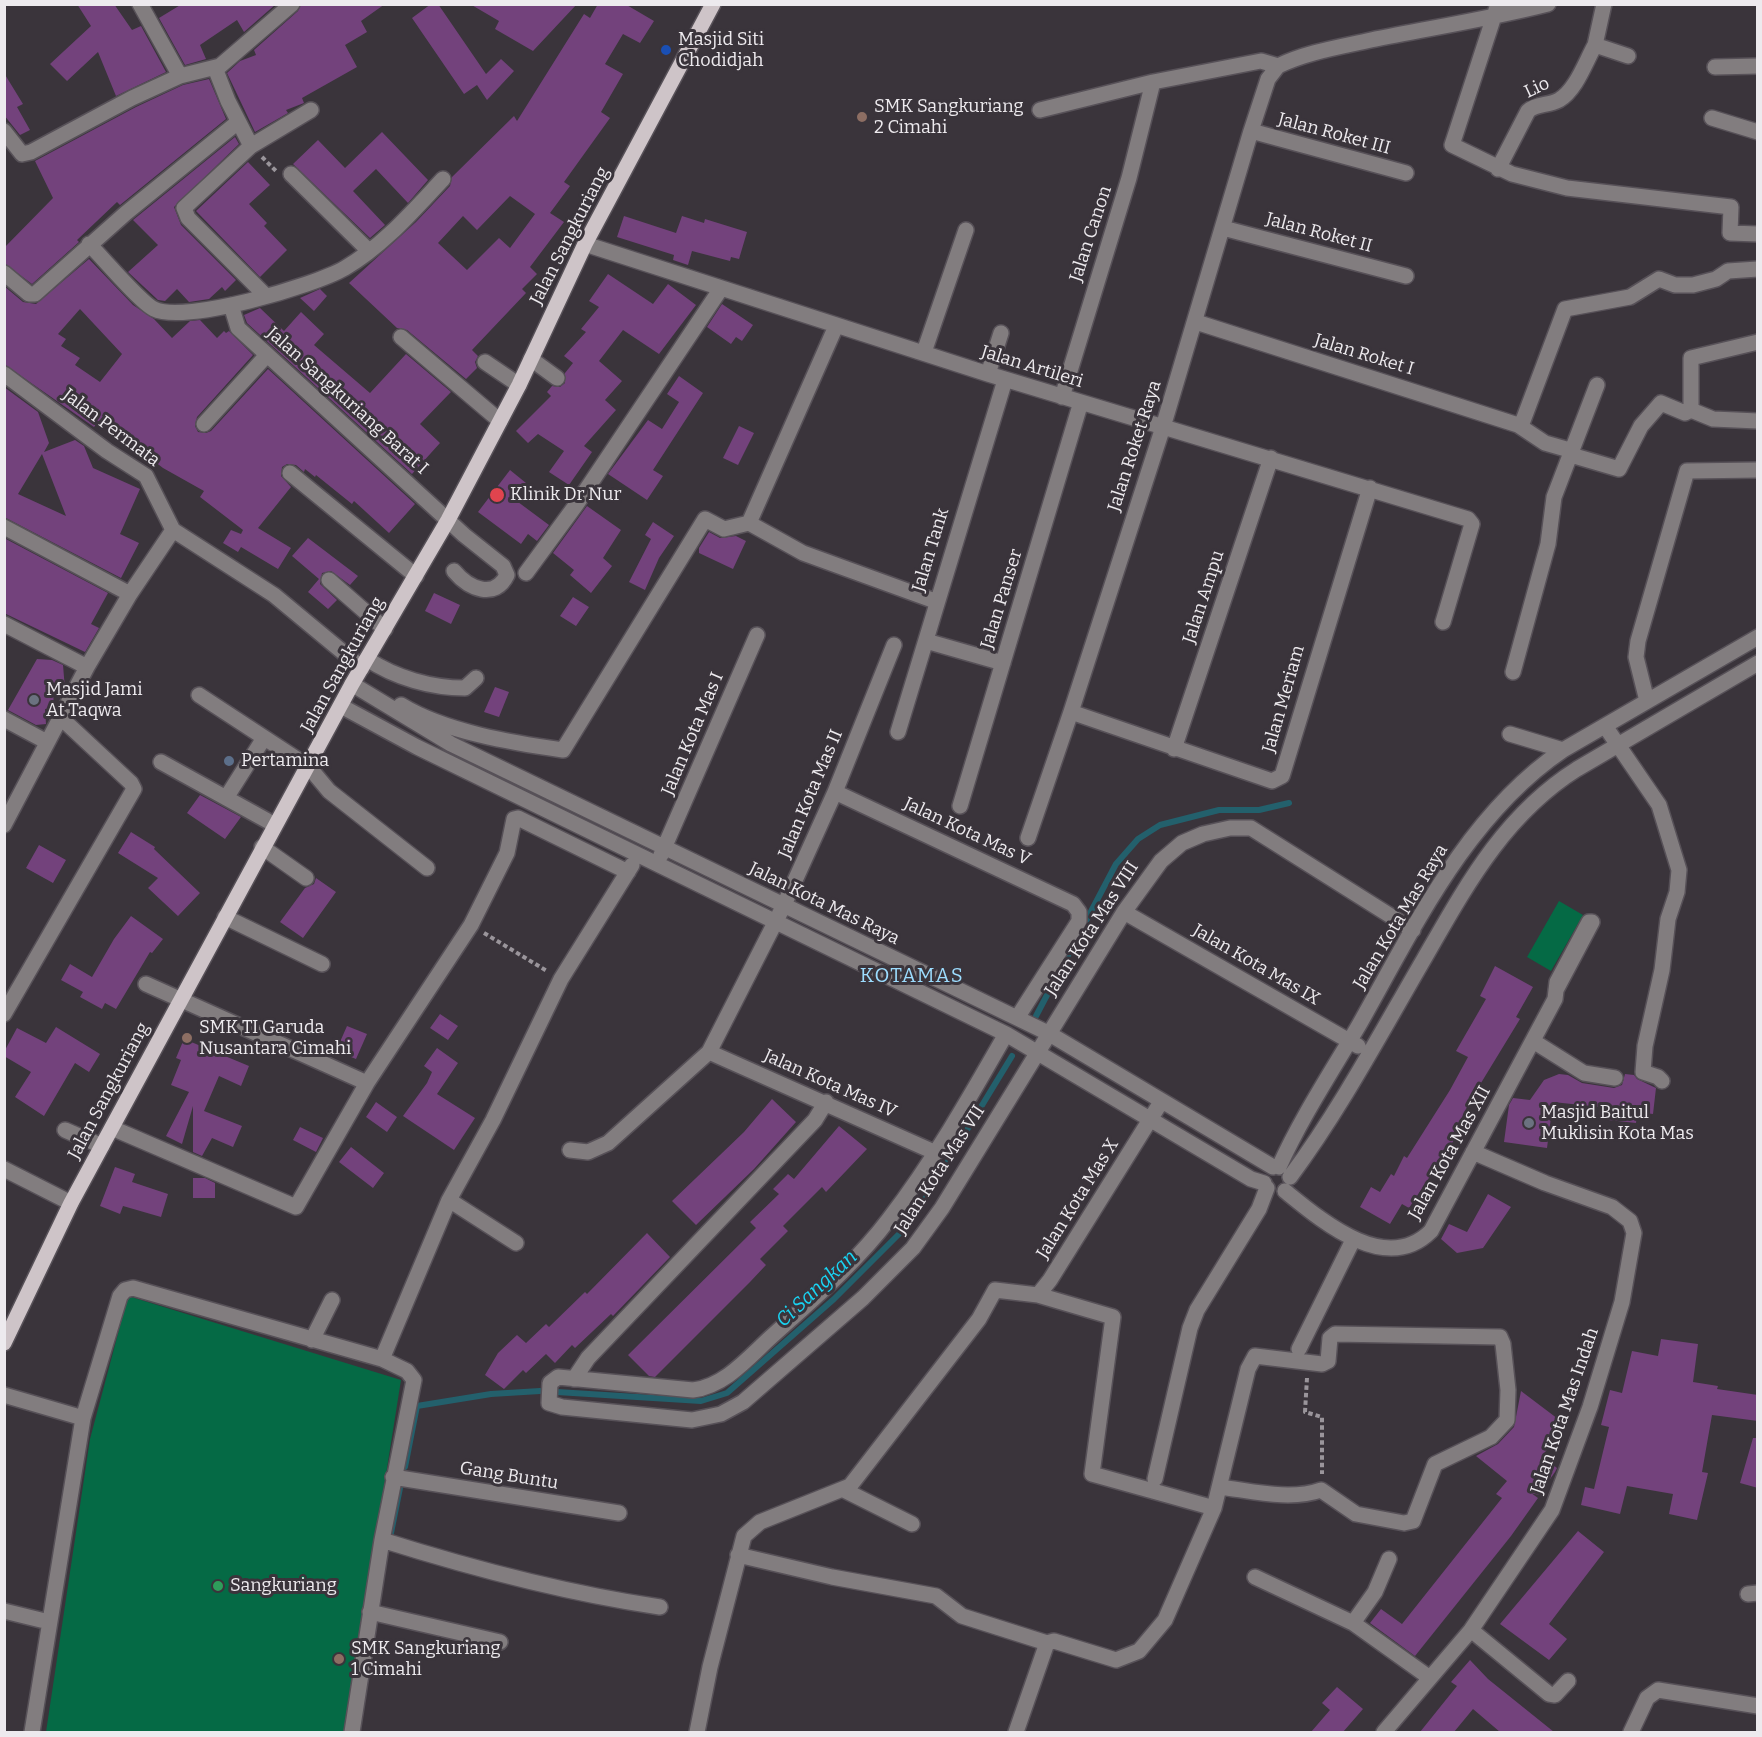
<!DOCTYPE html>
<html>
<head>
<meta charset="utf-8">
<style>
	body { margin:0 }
	#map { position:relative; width:1762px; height:1737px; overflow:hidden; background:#3a343b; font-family:Bitter,serif }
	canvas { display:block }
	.frame { position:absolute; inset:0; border:6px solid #edeaee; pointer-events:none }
</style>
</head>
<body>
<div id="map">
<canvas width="1762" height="1737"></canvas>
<div class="frame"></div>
</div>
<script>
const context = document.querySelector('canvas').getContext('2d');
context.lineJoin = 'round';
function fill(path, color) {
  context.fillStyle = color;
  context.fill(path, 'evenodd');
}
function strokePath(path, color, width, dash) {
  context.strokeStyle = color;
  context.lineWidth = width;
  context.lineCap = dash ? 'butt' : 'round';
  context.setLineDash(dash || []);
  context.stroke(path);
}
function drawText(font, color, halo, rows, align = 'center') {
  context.font = font + ' Bitter,serif';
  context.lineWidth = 6;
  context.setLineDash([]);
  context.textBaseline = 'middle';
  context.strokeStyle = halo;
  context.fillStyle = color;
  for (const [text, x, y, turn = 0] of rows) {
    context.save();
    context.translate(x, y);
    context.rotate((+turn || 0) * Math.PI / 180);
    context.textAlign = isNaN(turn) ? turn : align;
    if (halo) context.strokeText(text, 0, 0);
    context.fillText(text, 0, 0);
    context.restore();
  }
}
fill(new Path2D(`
	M1559 901 1583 915 1551 971 1527 957Z
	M128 1296 401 1380 345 1732H46L90 1439Z`), '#056a45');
strokePath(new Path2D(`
	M1036 1016 1116 864 1138 839 1160 825 1219 810H1259L1289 803
	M557 1392 701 1401 727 1393 834 1299 911 1222 1012 1056
	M405 1467 417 1406 491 1394 540 1391
	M391 1533 400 1488`), '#23606c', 6);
fill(new Path2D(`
	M77 4H114L132 30 141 26 166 72 116 96 98 52 67 81 50 64 91 26Z
	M182 4H276L244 32 237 20 200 45 206 59 185 65 159 18Z
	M301 4H385L361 21 367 32 345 45 357 67 302 98 304 103 286 110 288 113 255 132 227 73 240 61 256 55 254 50 298 11Z
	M431 4H438L486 74 501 59 514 71 487 100 477 85 464 94 412 18Z
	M470 4H577L533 51 495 29 499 21Z
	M598 4H625L654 21 640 43 623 34 605 64 623 74 601 112 610 118 564 182 570 186 550 213 564 222 530 267 537 274 522 289 526 293 472 350 478 356 475 362 477 368 466 379 407 330 397 328 349 283 416 222 450 186 452 177 514 116 517 121 584 14 590 18ZM510 196 535 214 510 248 499 238 467 270 438 243 463 216 477 230Z
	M4 73 23 104 17 107 30 130 20 135 4 115Z
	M209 79 226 119 120 205 117 202 77 240 79 242 32 284 4 263V248L53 198 35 161 136 107 183 85Z
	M382 132 428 180 408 203 376 169 353 191 385 225 370 238 293 164 318 140 345 168Z
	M235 137 239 144 174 207 181 225 236 280 225 291 222 287 209 299 189 302 177 289 165 301 158 300 128 272 158 245 133 220Z
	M248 162 270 185 249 204 267 223 264 226 287 250 260 277 196 211Z
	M624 216 676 233 682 216 704 223 705 219 747 232 739 259 731 257 730 261 692 251 688 265 673 260 674 255 617 237Z
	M89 259 133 305 154 319 172 338 190 321 200 320 217 338 224 331 226 333 229 331 253 355 197 417 195 426 198 432 206 433 211 431 268 369 415 504 389 533 354 501 352 504 316 475 315 477 305 469 304 472 296 465 287 464 282 467 281 476 291 487 258 528 291 548 278 569 241 547 238 552 223 543 231 530 241 534 243 530 200 497 204 491 163 468 100 420 94 427 4 364V286L23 302 36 304ZM80 309 122 354 100 382 75 365 80 358 61 346 66 339 58 334Z
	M608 274 653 304 668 284 696 305 659 354 623 330 599 361 622 381 605 400 616 410 584 446 592 452 569 485 549 472 564 451 538 434 528 443 516 431 551 396 547 392 552 386 560 387 565 383V373L573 363 564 356 586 332 581 329 599 307 589 301Z
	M320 289 327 296 314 311 300 298Z
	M722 304 753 325 742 341 736 337 731 344 707 327Z
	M260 308 284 331 301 312 324 334 314 345 370 393 406 354 451 392 420 424 440 443 412 474 247 323 244 315Z
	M679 376 703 393 653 470 663 476 647 500 608 474 648 420 662 429 679 402 667 394Z
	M4 387 38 412 49 443 44 452 75 440 84 446 93 468 140 489 120 534 139 543 121 578 4 517ZM42 454 66 516 18 494Z
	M739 426 754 433 738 465 723 458Z
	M510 470 526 483 514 499 549 525 537 541 528 534 521 544 478 512Z
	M587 506 621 530 603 558 612 566 591 593 570 575 574 570 553 553Z
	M653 522 674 536 659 558 645 590 629 582 651 539 645 535Z
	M709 532 720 538 736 536 746 541 733 569 699 553V548Z
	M4 538 108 593 91 624 99 628 85 652 4 613Z
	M308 538 358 576 350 585 331 571 322 573 320 584 337 600 328 609 308 592 319 579 292 556Z
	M434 593 460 605 451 624 425 611Z
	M573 597 589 607 576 626 560 616Z
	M37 659 52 660 63 665 65 689 53 691 54 708 45 709 46 724 36 725 8 710Z
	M495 687 509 692 499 717 484 712Z
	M200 795 241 817 225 839 187 813Z
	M131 832 155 847 154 849 200 893 178 916 148 888 158 878 118 853Z
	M39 845 66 860 53 883 26 868Z
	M316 878 336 892 303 938 280 922 305 888 314 884Z
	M131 916 163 939 152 953 150 952 116 1009 105 1003 102 1009 80 997 83 992 61 980 70 964 92 977 114 939Z
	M1495 966 1533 987 1516 1017 1520 1019 1470 1101 1461 1119 1465 1121 1456 1137 1409 1208 1402 1204 1390 1224 1360 1207 1371 1187 1380 1192 1391 1174 1394 1176 1404 1156 1407 1158 1450 1090 1468 1057 1456 1051 1486 999 1480 996Z
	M440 1014 458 1026 448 1040 430 1028Z
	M347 1026 367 1034 356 1059 336 1051Z
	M56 1027 100 1054 89 1072 75 1063 44 1116 15 1097 31 1072 4 1056V1052L17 1028 46 1043Z
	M184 1039 249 1066 241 1086 219 1076 204 1111 242 1126 233 1147 212 1138 202 1156 193 1152V1106L182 1144 166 1136 189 1092 171 1085 181 1060 176 1058Z
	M437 1048 458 1063 437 1094 475 1118 454 1150 403 1116 427 1083 432 1072 424 1066Z
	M1559 1074 1568 1075 1582 1083 1614 1088 1622 1085 1625 1074 1634 1075 1637 1079 1656 1088 1653 1114 1637 1112 1636 1123 1599 1119 1600 1107 1553 1102 1547 1148 1504 1142 1509 1105 1513 1098 1530 1100 1544 1080Z
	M772 1099 796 1122 754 1169 696 1225 672 1201 744 1132Z
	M376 1102 397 1117 387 1132 366 1117Z
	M839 1126 867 1149 826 1192 822 1187 783 1226 788 1231 760 1259 766 1265 750 1282 655 1377 649 1376 628 1355 756 1228 750 1222 779 1194 773 1189 788 1174 794 1179Z
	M300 1127 323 1138 316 1152 293 1140Z
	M351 1147 384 1173 373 1188 339 1162Z
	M115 1167 135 1174 132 1182 168 1194 161 1217 123 1206 120 1214 100 1206Z
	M193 1178H205L215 1183V1198H193Z
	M1488 1194 1511 1207 1483 1248 1457 1253 1441 1239 1449 1224 1467 1232Z
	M647 1233 670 1257 613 1316 611 1314 575 1348 572 1345 555 1363 546 1354 526 1373 523 1370 504 1389 485 1375 498 1353 517 1335 526 1343 546 1324 549 1327 585 1292 587 1294Z
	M1661 1339 1698 1344 1693 1382 1718 1386 1717 1389 1758 1395V1421L1712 1415 1702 1472 1708 1473 1697 1520 1669 1514 1673 1494 1627 1486 1620 1514 1581 1505 1585 1487 1594 1489 1609 1427 1601 1425 1610 1390 1622 1393 1632 1351 1658 1356Z
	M1521 1391 1566 1425 1542 1456 1557 1468 1555 1472 1539 1495 1531 1493 1538 1498 1511 1536 1415 1656 1370 1623 1381 1609 1402 1624 1502 1498 1496 1494 1507 1481 1476 1456 1498 1444 1514 1427Z
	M1753 1438H1758V1488L1740 1483Z
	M1578 1531 1604 1552 1549 1624 1567 1639 1549 1660 1500 1624Z
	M1470 1660 1488 1679 1554 1732H1500L1473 1709 1454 1732H1420L1457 1686 1451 1682Z
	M1337 1687 1363 1709 1343 1732H1311L1330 1710 1322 1703Z`), '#73427c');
const minor = new Path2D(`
	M140 4 180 76
	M1498 4 1452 145 1512 174 1567 188 1731 207 1730 233 1758 234
	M1604 4 1595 45 1628 56
	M1715 67 1758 66
	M215 68 228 101 251 146
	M1040 110 1153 82 1261 61 1278 66C1307 52 1340 47 1371 40 1430 28 1489 19 1548 4
	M1712 118 1758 132
	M4 131 22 154 31 152 132 98 180 76 220 66 292 4
	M1251 131 1406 173
	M1498 169 1528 111C1537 103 1548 106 1559 100 1576 90 1585 63 1595 45
	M291 174 369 251
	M1223 228 1406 276
	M89 244C103 258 140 302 154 309 185 324 314 286 345 268 383 246 413 211 443 179
	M585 244 988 374 1468 519 1472 524 1443 622
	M4 273 29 294H35L126 213 238 122
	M266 296 188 218 184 208 251 146 311 110
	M231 305 238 328 464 535 503 566 507 575C495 600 469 589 454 571
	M1196 322 1518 425 1545 443 1573 451
	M401 337 500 421
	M924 352 966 230
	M531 359 557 378
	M485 362 519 385
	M4 374 107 451 146 476 173 530
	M988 374 1001 333
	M1062 397 1129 178 1153 82
	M1691 410V358L1758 342
	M204 424 267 355
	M1521 426 1565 309 1630 297 1659 279 1675 285H1693L1716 279 1728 271 1758 269
	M1571 455 1619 469 1641 426 1661 403 1685 413 1691 410 1713 419 1758 421
	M290 473 416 576
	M749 523 836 326
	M4 527 130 594
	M173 530 274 595 362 668
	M526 573 576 505 720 290
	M329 580 385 629
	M4 624 87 667
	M926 641 1003 663
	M367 659C396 678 431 688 465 688L476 678
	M1513 672 1548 544 1554 497 1597 385
	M352 684 451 744 1048 1033 1273 1167
	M199 695 309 767 329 791 427 868
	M1647 701 1636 657 1638 641 1687 471 1758 470
	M401 705C445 732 513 743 563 750L705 519 724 529 749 523 803 553 935 601
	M341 706 417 747 1006 1034 1251 1179 1264 1183
	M1071 712 1272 781 1282 776 1370 488
	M4 719 47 742
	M1605 726 1659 805 1679 870 1677 892 1668 919 1662 970 1645 1046 1643 1072 1658 1077 1662 1081
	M898 732 1005 380
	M1510 734 1563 750
	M1174 749 1271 458
	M161 762 275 825
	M835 792 1073 904 1079 912V921L1017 1018
	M226 798 264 738
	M960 806 1081 402
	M4 825 87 667 130 594 173 530
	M1028 838 1071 712 1163 427 1251 131 1268 79 1278 66
	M262 847 306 878
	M661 855 757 635
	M1124 912 1358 1046
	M225 917 322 964
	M146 984 367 1083
	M4 1014 134 789 131 783 60 717
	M1006 1034C970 1097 933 1162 889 1219 856 1263 812 1300 771 1337 748 1358 725 1386 693 1390L558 1377 550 1383 549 1403 562 1407 692 1420 721 1414 743 1402 863 1298 913 1248 942 1208 1124 912 1161 861 1182 843 1203 834 1230 828H1251L1413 930
	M1533 1041 1584 1073 1615 1078
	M709 1052 934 1152
	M112 1128 296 1207 367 1083 471 925 507 853 514 819 518 818 628 872
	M65 1130 102 1146
	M570 1150 588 1152 608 1143 709 1052 783 907 835 792 894 645
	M1279 1167C1301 1118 1332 1071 1359 1025 1415 926 1467 815 1563 750L1758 637
	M4 1169 71 1203
	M1290 1177C1340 1110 1382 1031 1424 959 1466 886 1504 815 1577 769L1758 663
	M1285 1191C1322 1221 1386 1276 1431 1231L1555 999 1557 982 1589 922H1592L1556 990
	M449 1200 516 1243
	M1038 1295 1050 1280 1161 1102
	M312 1340 332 1300
	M1299 1349 1353 1240
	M382 1359 449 1200 493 1120 561 979 632 865
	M574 1379 588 1358 815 1120 826 1102
	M4 1395 83 1418
	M393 1477 619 1513
	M1155 1479 1190 1328 1197 1310 1259 1209 1267 1188
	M844 1490 912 1524
	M382 1540C474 1569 565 1593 660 1607
	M738 1555 832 1577 936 1596 962 1616 1047 1643 1054 1641 1116 1660 1139 1651 1165 1620 1214 1508 1248 1369 1255 1356 1322 1364 1328 1361 1330 1338 1335 1334 1500 1337 1503 1344 1508 1390 1507 1420 1491 1437 1435 1464 1413 1521 1404 1523 1356 1514 1321 1490C1290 1501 1252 1491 1220 1487
	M1255 1577 1353 1623 1430 1678
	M1748 1594 1758 1593
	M4 1611 49 1622
	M370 1612 500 1642
	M1353 1623 1375 1592 1389 1559
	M1471 1630 1549 1694 1555 1695 1568 1681
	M32 1732 83 1418 120 1296 125 1290 133 1288 382 1359 407 1371 414 1380 382 1540 352 1732
	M697 1732 710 1667 744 1536 760 1522 850 1486 979 1319 995 1290 1038 1295 1113 1317 1092 1474 1214 1508
	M1016 1732 1047 1643
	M1384 1732 1471 1630 1552 1510 1590 1407 1622 1302 1634 1233 1630 1221 1612 1207 1545 1183 1473 1152
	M1631 1732 1647 1698 1658 1690 1758 1706`);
const major = new Path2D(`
	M4 1343 71 1203 352 684 448 520 519 385 585 244 713 4`);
strokePath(minor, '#575158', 18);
strokePath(major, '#575158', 18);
strokePath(new Path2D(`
	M262 157 276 171
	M484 933 547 971
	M1307 1378 1305 1412 1322 1417V1474`), '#9a959b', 4, [4.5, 3]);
strokePath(minor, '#827d7f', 15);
strokePath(major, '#cec4c8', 15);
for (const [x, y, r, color] of [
	[666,50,6,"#1a4fb4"],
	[862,117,6,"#8d6e63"],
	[497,495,8,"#e0444e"],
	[34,700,6,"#6b7280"],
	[229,761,6,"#5c6f8a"],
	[187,1038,6,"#8d6e63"],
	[1529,1123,6,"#6b7280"],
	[218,1586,6,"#2e9e5b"],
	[339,1659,6,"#8d6e63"]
]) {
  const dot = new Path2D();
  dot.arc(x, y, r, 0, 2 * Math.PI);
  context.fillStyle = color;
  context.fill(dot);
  strokePath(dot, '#3a343b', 2);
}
drawText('18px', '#edeaee', '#3a343b', [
	["Masjid Siti",678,40],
	["Chodidjah",678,61],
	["SMK Sangkuriang",874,107],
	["2 Cimahi",874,128],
	["Klinik Dr Nur",510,495],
	["Masjid Jami",46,690],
	["At Taqwa",46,711],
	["Pertamina",241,761],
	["SMK TI Garuda",199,1028],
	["Nusantara Cimahi",199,1049],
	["Masjid Baitul",1541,1113],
	["Muklisin Kota Mas",1541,1134],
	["Sangkuriang",230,1586],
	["SMK Sangkuriang",351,1649],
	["1 Cimahi",351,1670]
], 'left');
drawText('18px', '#edeaee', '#3a343b', [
	["Lio",1537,88,-25],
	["Jalan Roket III",1334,134,15],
	["Jalan Roket II",1319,233,15],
	["Jalan Canon",1091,234,-72],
	["Jalan Sangkuriang",570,236,-63],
	["Jalan Roket I",1364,355,17],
	["Jalan Artileri",1032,367,17],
	["Jalan Sangkuriang Barat I",347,401,42],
	["Jalan Permata",111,428,37],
	["Jalan Roket Raya",1135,446,-72],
	["Jalan Tank",931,550,-73],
	["Jalan Ampu",1204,597,-72],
	["Jalan Panser",1002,599,-73],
	["Jalan Sangkuriang",343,665,-61],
	["Jalan Meriam",1284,699,-74],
	["Jalan Kota Mas I",693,734,-67],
	["Jalan Kota Mas II",811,794,-67],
	["Jalan Kota Mas V",967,832,25],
	["Jalan Kota Mas Raya",824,904,26],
	["Jalan Kota Mas Raya",1401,917,-59],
	["Jalan Kota Mas VIII",1092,929,-57],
	["Jalan Kota Mas IX",1256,965,30],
	["Jalan Kota Mas IV",830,1084,24],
	["Jalan Sangkuriang",109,1091,-62],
	["Jalan Kota Mas XII",1450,1153,-61],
	["Jalan Kota Mas VII",940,1170,-57],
	["Jalan Kota Mas X",1078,1199,-58],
	["Jalan Kota Mas Indah",1565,1411,-71],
	["Gang Buntu",509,1476,9]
]);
context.letterSpacing = '1.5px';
drawText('20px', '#9cdcfe', '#3a343b', [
	["KOTAMAS",912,976]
]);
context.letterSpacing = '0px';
drawText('italic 20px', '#19d4f3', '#3a343b', [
	["Ci Sangkan",817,1289,-43]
]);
</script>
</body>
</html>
